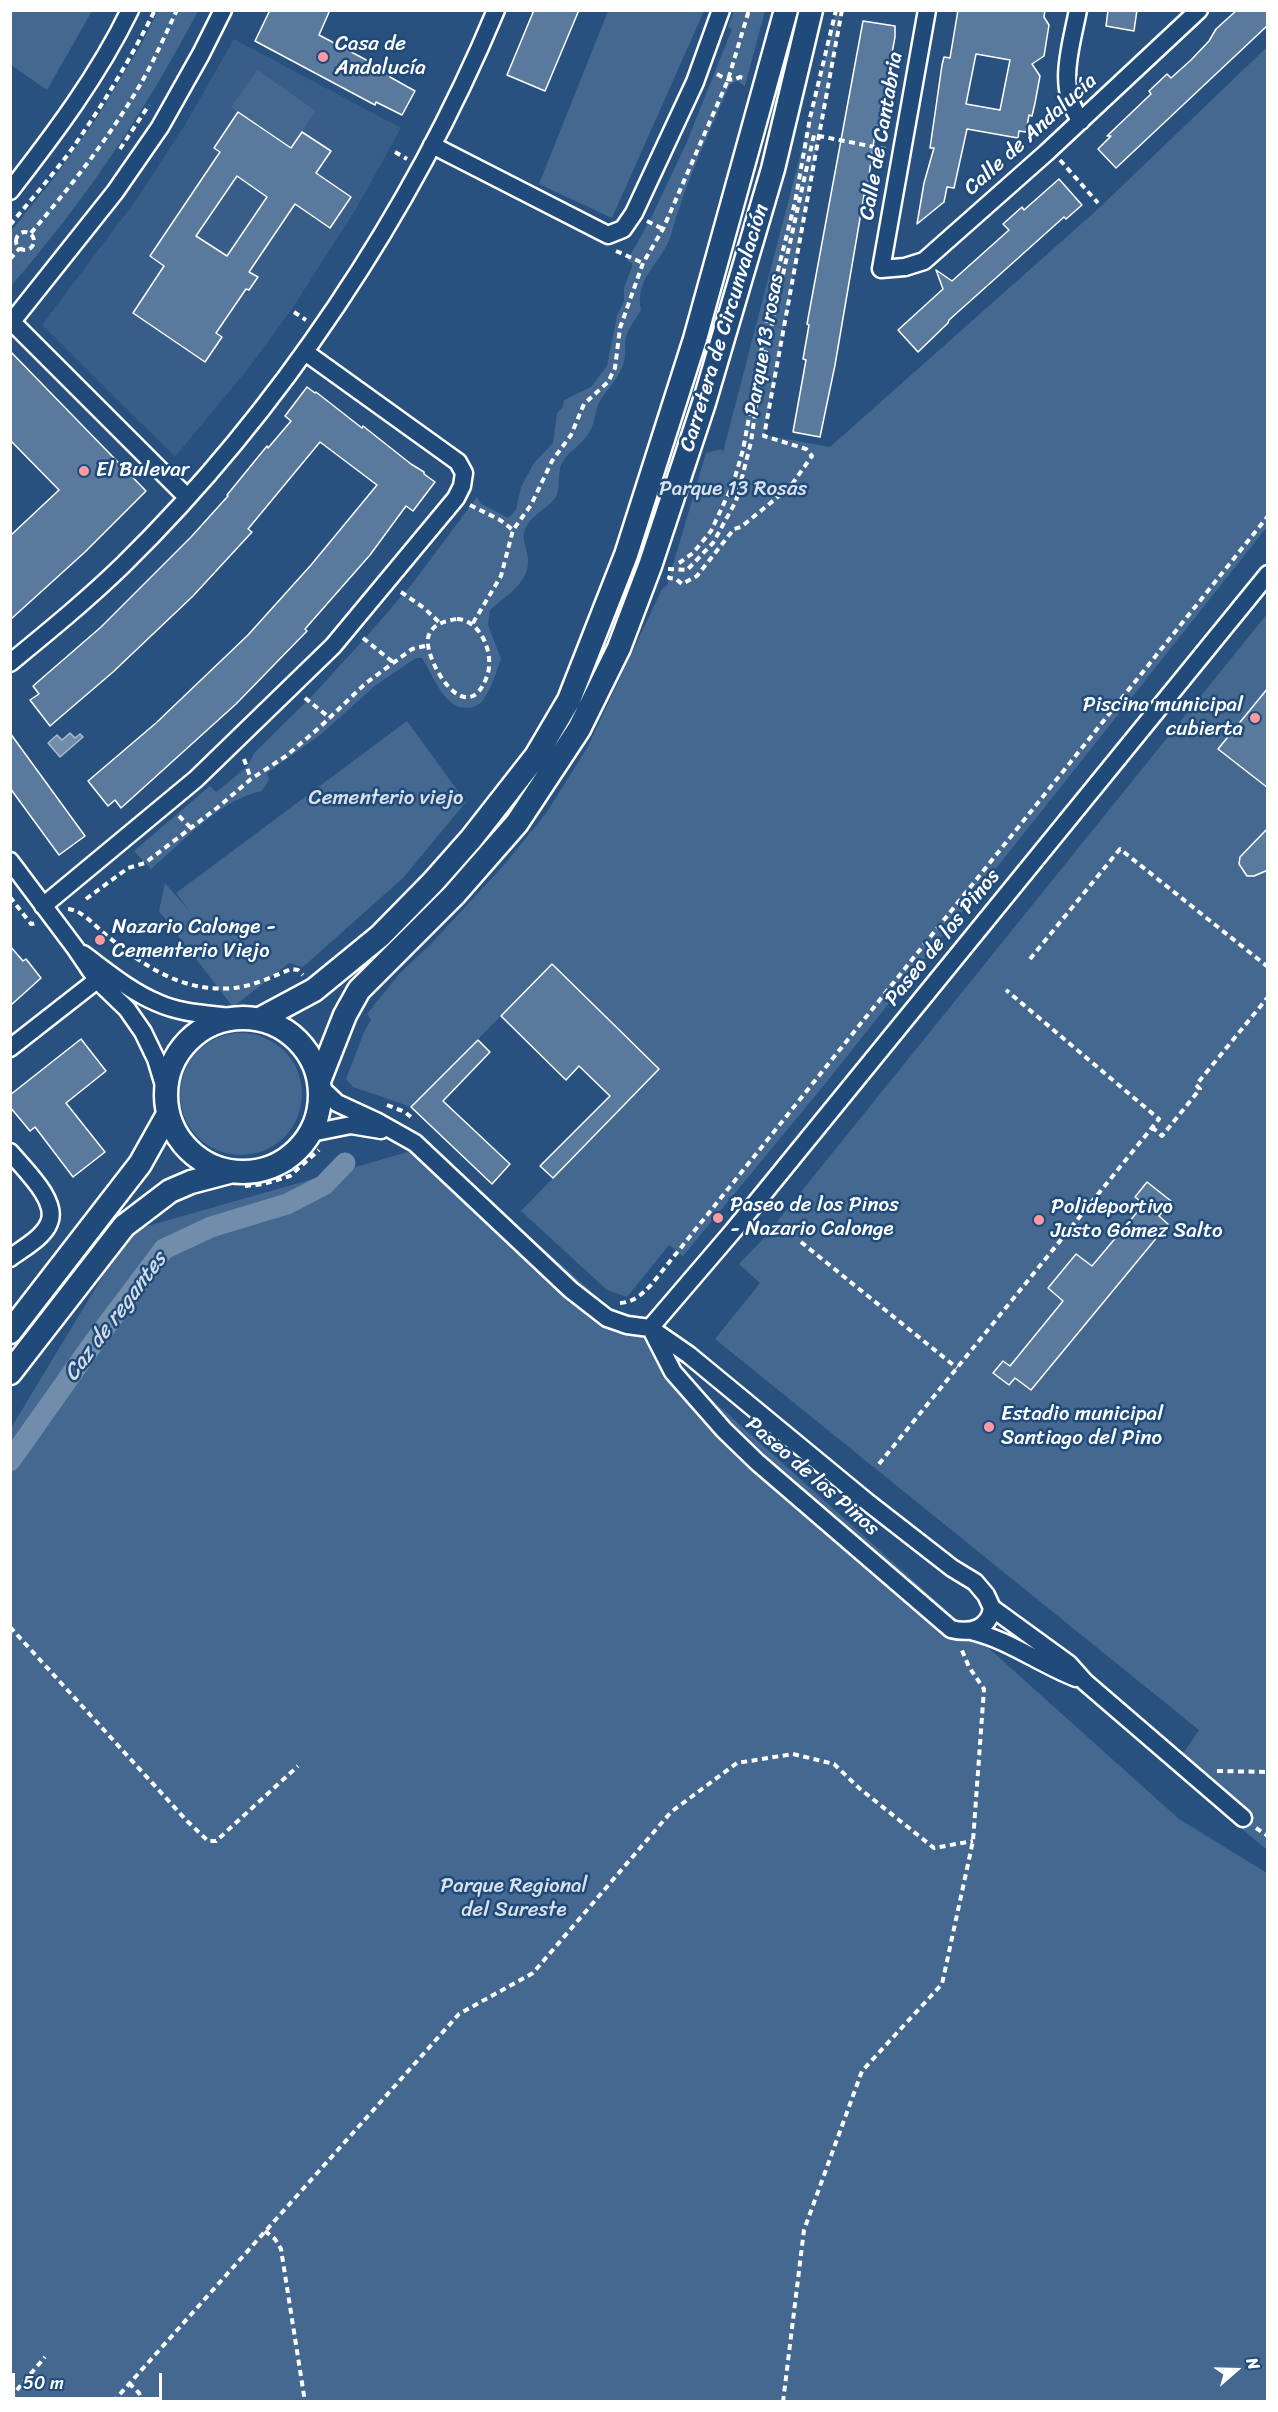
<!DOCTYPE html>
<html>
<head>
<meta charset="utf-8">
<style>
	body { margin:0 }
	#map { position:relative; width:1278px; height:2412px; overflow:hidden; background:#28517f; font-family:Sriracha,sans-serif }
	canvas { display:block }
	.frame { position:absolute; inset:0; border:12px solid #fff; pointer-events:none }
	.north { position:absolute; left:1206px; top:2340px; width:60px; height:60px; -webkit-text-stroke:4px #1f4a7a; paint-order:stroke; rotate:70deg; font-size:16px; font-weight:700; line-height:24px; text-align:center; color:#fff }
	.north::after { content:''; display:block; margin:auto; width:21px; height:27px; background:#fff; clip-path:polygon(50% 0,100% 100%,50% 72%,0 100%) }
	.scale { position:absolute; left:12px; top:2373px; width:150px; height:27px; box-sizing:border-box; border:3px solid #fff; border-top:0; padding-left:8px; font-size:18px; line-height:21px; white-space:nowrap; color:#fff; -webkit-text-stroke:4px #1f4a7a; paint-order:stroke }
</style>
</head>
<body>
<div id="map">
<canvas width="1278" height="2412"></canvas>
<div class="frame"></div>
<div class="north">N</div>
<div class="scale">50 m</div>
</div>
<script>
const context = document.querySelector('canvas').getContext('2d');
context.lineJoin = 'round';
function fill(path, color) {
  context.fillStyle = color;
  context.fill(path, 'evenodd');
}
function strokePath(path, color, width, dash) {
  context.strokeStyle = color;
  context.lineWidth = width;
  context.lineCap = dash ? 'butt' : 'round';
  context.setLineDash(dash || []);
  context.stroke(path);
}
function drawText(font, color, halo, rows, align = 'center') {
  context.font = font + ' Sriracha,sans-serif';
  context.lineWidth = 5;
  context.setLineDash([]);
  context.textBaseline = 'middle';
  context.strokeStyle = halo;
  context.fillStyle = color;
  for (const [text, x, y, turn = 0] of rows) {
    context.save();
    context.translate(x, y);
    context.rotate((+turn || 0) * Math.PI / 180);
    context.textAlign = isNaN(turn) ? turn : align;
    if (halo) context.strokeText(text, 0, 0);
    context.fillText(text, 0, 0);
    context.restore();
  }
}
fill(new Path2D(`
	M234 39 401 128 357 207 292 309 247 370 175 457 42 325 136 200 186 123Z`), '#375d88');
fill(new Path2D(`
	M10 11H92L47 90 11 65Z
	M158 11H198C147 109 84 202 11 286V231L49 184 94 122 139 48Z
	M608 11H704L612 218 539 184Z
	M734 11H765L745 86 737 81 730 84C709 134 685 183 671 235 663 262 634 277 641 310 637 318 630 325 627 334 623 344 627 355 623 365 618 379 609 387 601 399 595 408 596 419 591 429 585 443 569 450 562 463 556 475 562 488 555 498 547 509 533 514 526 527 521 537 525 543 527 553 534 580 507 595 490 610L488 625 501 659C496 671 492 688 484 699 481 703 478 705 473 707 445 714 434 676 422 658H416L376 685 320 735 267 773 269 780 262 791C219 800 184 841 151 869L134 851 210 786 216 792 247 767 254 753 313 695 367 636 412 584 477 497 480 503 508 518 516 510 521 487 534 463 553 443 557 413 563 407 564 400 591 387 607 366 617 316 624 301V288L632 267V263L627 261 651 218 686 144 732 29 728 27Z
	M836 11H842L764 435 830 447 1098 209 1267 47V527L825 1084 683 1256 669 1245 627 1297 607 1290 521 1211 659 1069 552 964 411 1107 353 1087 346 1079 364 1032 371 1020 367 1014 399 974 431 944 504 865 547 812 587 748 662 589 667 585 706 453 721 449 723 452 810 118Z
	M257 70 316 111 291 148 231 107Z
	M1267 614V1850L1172 1770 1199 1730 715 1339 760 1283 739 1264 763 1239Z
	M407 721 466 802 403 878 303 967 289 963 233 1007 159 911 165 883 192 914 176 893Z
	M180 1094a61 61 0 1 1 122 0a61 61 0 1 1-122 0Z
	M429 1146 1179 1819 1267 1873V2401H11V1428L130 1231Z`), '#446890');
const water = new Path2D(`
	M70 733 75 738 80 734 83 737 60 757 48 743 57 735 62 740Z`);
fill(water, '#718dab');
strokePath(water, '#aabbcd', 1.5);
strokePath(new Path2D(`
	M10 1461 97 1338 164 1249 211 1227 287 1204 324 1185 345 1163`), '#718dab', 21);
const building = new Path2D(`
	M270 10H330L319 35 391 73 390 77 415 91 402 115 376 102 375 105 255 41Z
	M534 10H579L545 91 507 75Z
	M958 10H1045L1044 17 1049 25 1044 56 1032 64 1040 76 1035 103 1032 116 1029 115 1026 132 1019 131 1018 138 967 129 954 188 947 187 944 202 917 224 924 183 934 148H930L942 65 944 57 950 58ZM976 54 1010 60 1000 110 966 104Z
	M1108 10H1137L1134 31 1106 26Z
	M1237 10H1268V25L1116 168 1098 149 1111 136H1107L1151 94 1149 91 1167 74 1171 78 1191 60 1209 41 1216 29Z
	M863 21 895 26V37L879 123 875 133 868 183 866 195H864L835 365 820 437 793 432 806 360 803 359 809 325 807 324Z
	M238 112 291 148 302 132 331 151 316 173 351 197 330 228 295 204 249 272 258 277 249 290 246 289 216 333 222 337 205 362 133 313 164 266 150 256 220 152 214 148ZM237 176 267 197 227 256 196 236Z
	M1059 179 1082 205 1066 219 1064 217 949 320 948 323 918 352 898 330 943 289 936 270 952 281 1009 230 1003 224 1022 207 1024 210Z
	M10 351 146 491 85 552 10 620V536L59 490 10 440Z
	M307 387 315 393 316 392 362 428 363 426 411 464 424 472V474L435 482 413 511 406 506 370 555 305 629 307 631 236 704 121 808 115 800 108 806 88 781 156 723 248 635 311 565 377 485 320 442 248 529 252 532 193 596 113 672 50 726 30 700 39 694 33 686 101 627 191 537 228 496 227 495 267 446 268 448 291 421 285 416Z
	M1268 688V788L1218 749Z
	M10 733 85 836 59 855 10 788Z
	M1268 828V870L1254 876H1247L1239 864 1240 857Z
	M10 946 23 961 26 959 41 978 10 1006Z
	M552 964 659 1069 553 1178 540 1166 610 1096 579 1066 566 1080 501 1016Z
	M81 1039 106 1071 66 1103 105 1152 73 1177 35 1127 30 1131 10 1107V1095Z
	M478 1040 490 1052 443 1101 510 1164 492 1184 411 1107Z
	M1147 1182 1171 1201 1159 1216 1168 1224 1031 1390 1015 1378 1009 1385 993 1373 1003 1361 1010 1366 1063 1301 1048 1288 1076 1254 1092 1266 1144 1204 1135 1197Z`);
fill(building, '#5a7a9d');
strokePath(building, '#fff', 1.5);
const street = new Path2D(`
	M927 10 881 269 905 267 924 261 1046 153 1199 10
	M1078 10C1071 47 1056 88 1081 121
	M432 145 608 235 623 229 634 213 695 82 721 10
	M10 191C55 133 98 76 130 10
	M12 322 186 496
	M10 324 115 192 160 127 201 54 223 10
	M10 663C49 631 87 600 123 565 279 412 412 212 496 10
	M10 861 76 949 97 980 127 1009 143 1032 156 1059 166 1092
	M43 906 196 779 333 646 456 498 462 486 464 473 458 462 305 352
	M83 954C106 971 131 992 158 1003 182 1014 211 1014 236 1018
	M10 1048 97 980
	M320 1087 337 1103 376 1121 415 1143 571 1290 607 1318 627 1325 650 1328 689 1355 866 1501 952 1568 975 1582 986 1595 992 1608 1069 1664 1085 1682 1243 1818
	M311 1133 351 1125 381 1130
	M10 1152C24 1169 59 1201 49 1223 43 1238 22 1249 10 1258
	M650 1328 733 1231 1268 574
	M652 1331 673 1372 724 1430 757 1462 951 1629C970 1634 989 1629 992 1608
	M971 1631C1009 1640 1040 1664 1076 1678`);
const secondary = new Path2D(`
	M166 1095a77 77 0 1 1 154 0a77 77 0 1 1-154 0Z
	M260 1019 314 990 380 936 433 882 471 839 536 756 569 700 626 555 695 339 786 10
	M319 1081 345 1015 359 990 454 895 517 823 579 729 619 648 650 566 704 403 773 169 811 10
	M10 1332 140 1164 168 1114
	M10 1373 124 1226 170 1191 191 1182 229 1172`);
strokePath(street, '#fff', 21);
strokePath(secondary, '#fff', 27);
strokePath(new Path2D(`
	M717 74C726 79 730 82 740 77L746 79
	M120 149 149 105
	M395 152 407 159
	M1060 160 1098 203
	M647 221 663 229
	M10 225C30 201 50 178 69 153 101 108 130 60 155 10
	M16 241a9 9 0 1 1 18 0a9 9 0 1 1-18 0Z
	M31 233C71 186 109 138 140 85 154 61 165 35 177 10
	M616 251 643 263
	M10 259 20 248
	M294 312 306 320
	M470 505 500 520 513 530
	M679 563 693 553 711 531 733 484 743 450 771 298 795 202 810 118 836 10
	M668 569 687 570 713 543 736 501 751 442 760 378 814 135 885 149
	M670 576 669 578 676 579 682 584 697 576 734 529 741 527 790 487 812 456 806 449 764 436 842 10
	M401 592 424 608 440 623
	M457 619C481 620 495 655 487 676 467 733 424 660 428 638 431 624 445 621 457 619Z
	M473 623 501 576 513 530 531 505 552 461 571 435 584 404 608 382 615 368 620 328 643 263 663 229 728 80 749 10
	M363 638 394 663
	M305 698 330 718
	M244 759 251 779
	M179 816 191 828
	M10 897 31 924 37 923
	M86 899 128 868 145 863 217 808 251 779 286 756 320 727 366 683 412 649 429 645
	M68 909C82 910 95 926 105 934 143 966 183 993 234 988 253 986 274 976 291 969L298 970 303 975
	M1030 959 1120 849 1268 967
	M387 1105 405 1112 414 1120
	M1152 1127 1162 1136 1200 1089 1196 1085 1268 997
	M245 1186 264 1184 290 1176 319 1150
	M801 1242 957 1368
	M620 1303C634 1302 641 1295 651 1285L1268 516
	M879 1464 1159 1119 1006 990
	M10 1627 187 1821 208 1841H216L298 1766
	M1217 1771 1268 1772
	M1256 1828 1268 1836
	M265 2231 275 2239 281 2249 305 2402
	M129 2383 139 2393 143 2402
	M10 2398 45 2357
	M113 2402 459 2014 533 1973 671 1812 737 1763 793 1754 834 1764 859 1788 934 1848 973 1841
	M783 2402 804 2230 862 2071 942 1984 973 1841 984 1689 969 1667 961 1648`), '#fff', 4, [6, 4.5]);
strokePath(street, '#1f4a7a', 16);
strokePath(secondary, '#1f4a7a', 22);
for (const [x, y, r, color] of [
	[323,57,6,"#ff9aa2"],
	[84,471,6,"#ff9aa2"],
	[1255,718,6,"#ff9aa2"],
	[100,940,6,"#ff9aa2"],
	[718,1218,6,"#ff9aa2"],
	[1039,1220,6,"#ff9aa2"],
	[989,1427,6,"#ff9aa2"]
]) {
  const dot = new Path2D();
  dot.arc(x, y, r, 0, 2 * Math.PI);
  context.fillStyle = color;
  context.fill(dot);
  strokePath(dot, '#1f4a7a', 2);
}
drawText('21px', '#fff', '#1f4a7a', [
	["Casa de",335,45],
	["Andalucía",335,69],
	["El Bulevar",96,471],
	["Piscina municipal",1243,706,"right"],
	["cubierta",1243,730,"right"],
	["Nazario Calonge -",112,928],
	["Cementerio Viejo",112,952],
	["Paseo de los Pinos",730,1206],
	["- Nazario Calonge",730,1230],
	["Polideportivo",1051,1208],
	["Justo Gómez Salto",1051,1232],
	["Estadio municipal",1001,1415],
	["Santiago del Pino",1001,1439]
], 'left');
drawText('21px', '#fff', '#1f4a7a', [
	["Calle de Andalucía",1031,135,-42],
	["Calle de Cantabria",882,136,-80],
	["Carretera de Circunvalación",725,328,-73],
	["Parque 13 rosas",765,345,-80],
	["Paseo de los Pinos",943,938,-51],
	["Paseo de los Pinos",812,1477,41]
]);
drawText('21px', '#dae1e9', '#1f4a7a', [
	["Parque 13 Rosas",733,490],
	["Cementerio viejo",386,799],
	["Parque Regional",514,1887],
	["del Sureste",514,1911]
]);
drawText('italic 22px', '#d4dde6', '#1f4a7a', [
	["Caz de regantes",116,1317,-53]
]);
</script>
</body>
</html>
